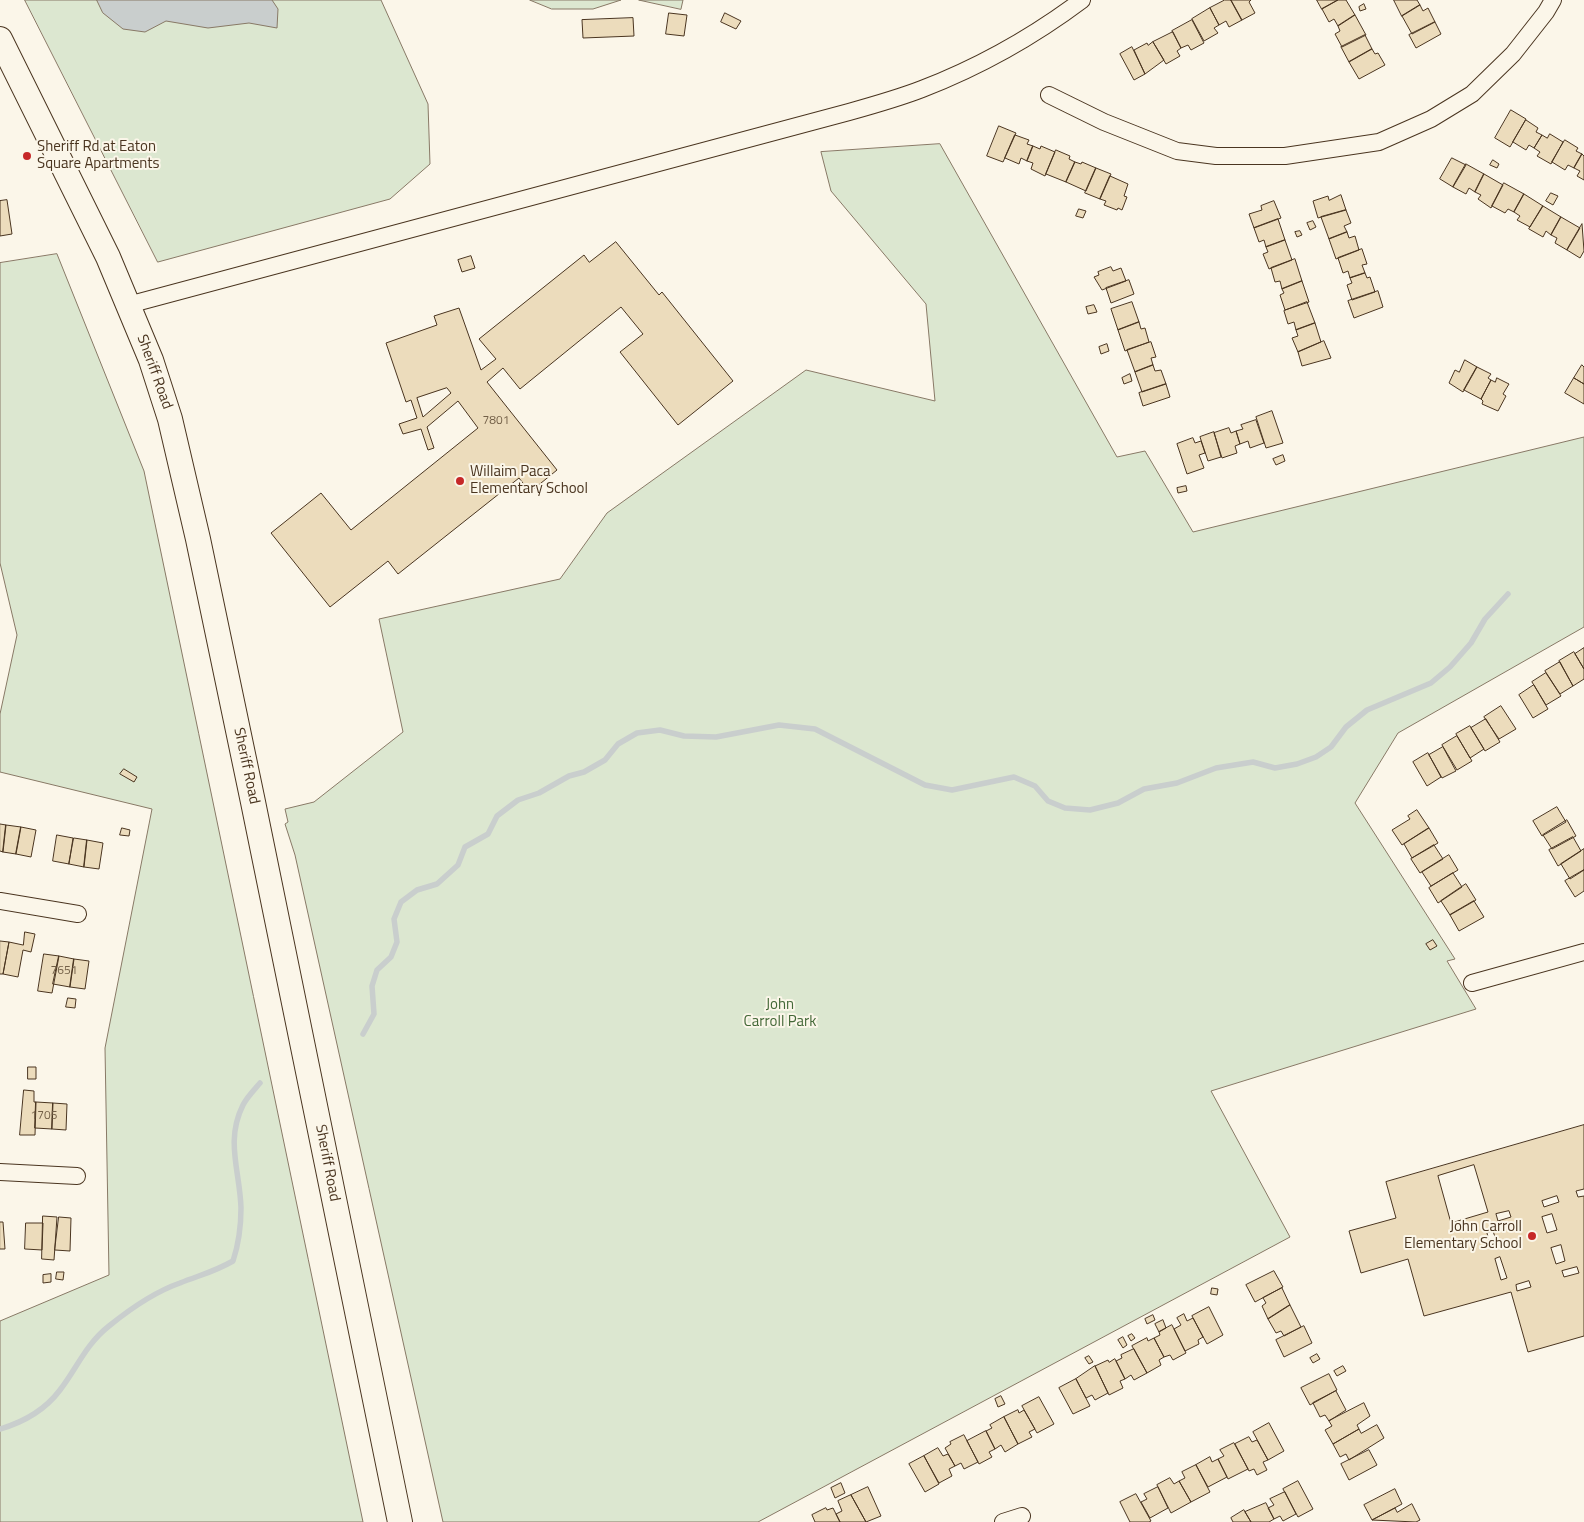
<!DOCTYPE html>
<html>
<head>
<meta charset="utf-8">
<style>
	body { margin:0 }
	canvas { display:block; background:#fbf6e9 }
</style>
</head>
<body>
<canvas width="1584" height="1522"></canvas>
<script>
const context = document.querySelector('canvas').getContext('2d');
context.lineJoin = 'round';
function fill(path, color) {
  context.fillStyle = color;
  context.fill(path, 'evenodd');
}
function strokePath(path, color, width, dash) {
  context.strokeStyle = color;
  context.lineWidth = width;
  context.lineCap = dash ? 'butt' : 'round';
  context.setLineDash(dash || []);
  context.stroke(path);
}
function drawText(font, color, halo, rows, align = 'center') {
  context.font = font + ' "Titillium Web",sans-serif';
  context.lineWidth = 4;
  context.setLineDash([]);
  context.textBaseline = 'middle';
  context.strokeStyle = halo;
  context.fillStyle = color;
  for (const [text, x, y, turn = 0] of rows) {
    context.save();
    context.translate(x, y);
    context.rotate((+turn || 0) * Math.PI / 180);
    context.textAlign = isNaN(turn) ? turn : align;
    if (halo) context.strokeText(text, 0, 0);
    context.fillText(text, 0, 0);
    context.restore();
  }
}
const green = new Path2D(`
	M25 0H381L428 104 430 164 390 199 158 262Z
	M530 0H621L593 9H552Z
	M639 0H683L681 9Z
	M940 144 1117 457 1145 451 1193 532 1584 437V627L1398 733 1355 803 1455 959 1447 961 1476 1009 1211 1091 1290 1237 758 1522H443L295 855 285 824 288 822 285 809 314 802 403 732 379 619 560 579 607 513 806 370 935 401 926 304 831 191 821 152Z
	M57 254 144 471 363 1522H0V1321L109 1275 105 1048 152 809 0 772V714L17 635 0 563V263Z`);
fill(green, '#dce7d0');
strokePath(green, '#887966', 1);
const water = new Path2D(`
	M97 0H272L278 9 277 28 249 23 208 28 166 21 145 32 123 29 103 13Z`);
fill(water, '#c9cecd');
strokePath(water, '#887966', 1);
strokePath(new Path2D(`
	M363 1034 374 1014 372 986 377 970 391 957 397 942 394 919 401 902 417 890 437 884 458 865 465 847 488 834 497 816 518 800 539 793 569 776 584 772 605 760 618 744 637 733 660 730 684 736 716 737 779 725 815 729 925 785 952 790 1014 777 1035 786 1048 801 1065 808 1090 810 1118 803 1144 789 1177 783 1216 768 1253 762 1275 768 1297 764 1316 757 1331 747 1346 727 1367 710 1431 683 1450 667 1471 643 1485 619 1508 594
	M0 1429C24 1422 45 1410 60 1390 77 1368 86 1344 109 1326 130 1309 154 1292 180 1283 200 1275 214 1272 233 1261 239 1243 241 1227 241 1208 240 1171 225 1141 243 1105 247 1097 254 1090 260 1083`), '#c9cecd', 5.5);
const building = new Path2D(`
	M1225 0H1231L1242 20 1229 27 1226 21 1219 25 1210 8Z
	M1231 0H1251L1249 2 1255 13 1242 20Z
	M1317 0H1338L1322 9Z
	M1338 0H1346L1355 15 1338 26 1334 19 1329 22 1322 9Z
	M1394 0H1417L1420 5 1402 16Z
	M1364 4 1366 9 1360 11 1359 7Z
	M1420 5 1423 11 1428 8 1435 22 1412 34 1402 16Z
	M1210 8 1219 25 1214 28 1218 33 1204 41 1192 19Z
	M669 13 687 15 684 36 666 34Z
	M725 13 741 21 736 29 721 22Z
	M1355 15 1366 35 1342 47 1335 34 1340 31 1338 26Z
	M633 18 634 36 583 38 582 20Z
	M1192 20 1204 43 1191 50 1188 45 1181 48 1172 31Z
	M1435 22 1441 34 1416 48 1409 35Z
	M1173 32 1181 48 1177 51 1180 56 1166 64 1153 42Z
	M1365 35 1372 49 1349 62 1341 47Z
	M1153 42 1164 60 1145 74 1134 50 1147 43 1148 45Z
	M1132 47 1145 74 1134 80 1120 54Z
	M1372 49 1375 54 1378 53 1385 65 1359 79 1349 62Z
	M1511 110 1526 119 1510 147 1495 138Z
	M1526 120 1538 128 1536 132 1542 135 1534 148 1529 145 1526 150 1513 142Z
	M999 126 1016 133 1003 162 987 156Z
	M1550 134 1563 142 1551 164 1537 156 1540 152 1534 148 1542 135 1547 138Z
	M1015 135 1029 140 1027 144 1033 146 1027 161 1021 158 1019 164 1005 158Z
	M1565 140 1578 148 1576 151 1582 154 1574 168 1568 165 1565 170 1552 162Z
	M1033 146 1040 149 1041 146 1055 152 1045 176 1031 169 1033 163 1027 161Z
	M1056 150 1070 156 1069 159 1075 162 1066 182 1046 174Z
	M1582 154 1584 156V180L1577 176 1580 171 1574 168Z
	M1452 158 1466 165 1453 187 1440 179Z
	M1493 160 1499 164 1497 168 1490 165Z
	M1075 162 1081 164 1082 162 1096 168 1086 191 1066 182Z
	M1466 164 1484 174 1475 192 1469 188 1466 194 1453 187Z
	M1096 168 1111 174 1100 199 1085 193Z
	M1484 174 1503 185 1491 208 1478 199 1481 195 1475 192Z
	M1110 176 1128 184 1124 196 1127 197 1122 210 1118 208 1117 210 1104 205 1106 201 1100 199Z
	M1504 183 1524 194 1514 212 1508 209 1505 213 1492 206Z
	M1551 193 1558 196 1553 205 1546 201Z
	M1524 194 1543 206 1530 227 1517 220 1520 216 1514 212Z
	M1341 195 1346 210 1318 218 1313 201 1328 196 1329 200Z
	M7 200 12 234 0 236V201Z
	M1274 201 1281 218 1254 228 1249 214 1262 210 1261 206Z
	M1543 206 1561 217 1551 235 1546 231 1543 237 1529 229Z
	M1079 209 1086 211 1083 218 1076 216Z
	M1346 210 1351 223 1344 226 1347 232 1329 239 1321 217Z
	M1561 217 1580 228 1567 250 1555 243 1557 238 1551 235Z
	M1278 219 1285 240 1266 247 1264 240 1259 242 1254 228Z
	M1313 221 1316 227 1310 230 1307 223Z
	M1582 224 1584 251 1580 258 1567 250Z
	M1300 231 1302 235 1297 237 1295 232Z
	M1347 232 1349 238 1355 236 1359 250 1336 259 1329 239Z
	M1285 240 1292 260 1269 269 1263 254 1268 252 1266 247Z
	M616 242 659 295 662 292 733 381 678 425 620 352 643 334 621 307 520 389 503 368 487 382 557 470 530 492 519 478 398 574 388 561 330 607 271 533 321 493 351 530 478 428 458 401 427 427 434 448 428 450 421 429 403 434 399 424 417 418 411 400 406 402 386 343 437 325 434 316 459 308 481 370 496 359 479 339 584 255 589 262ZM447 388 451 393 423 417 417 398Z
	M1362 249 1367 264 1362 265 1365 273 1350 278 1348 271 1343 273 1338 258Z
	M471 256 475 268 462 272 458 260Z
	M1295 259 1302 281 1282 289 1280 281 1275 282 1271 268Z
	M1111 267 1113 271 1121 268 1126 281 1102 290 1094 277 1099 275 1098 272Z
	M1365 273 1367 278 1370 277 1375 292 1352 300 1347 285 1352 283 1350 278Z
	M1129 280 1134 294 1111 303 1106 288Z
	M1302 281 1309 302 1285 310 1280 295 1284 293 1282 289Z
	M1378 291 1383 307 1354 318 1348 301Z
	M1132 302 1139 322 1118 330 1111 309Z
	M1307 302 1315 323 1296 330 1294 322 1288 324 1284 311Z
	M1094 305 1097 312 1088 314 1086 307Z
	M1139 322 1141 329 1145 328 1149 342 1125 351 1118 330Z
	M1315 323 1321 342 1298 352 1292 338 1298 336 1296 330Z
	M1324 341 1331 358 1302 366 1298 352Z
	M1151 342 1156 357 1151 358 1153 365 1135 372 1127 350Z
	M1107 344 1109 351 1101 354 1099 347Z
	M1465 360 1477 367 1463 392 1449 383 1455 370 1459 372Z
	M1153 365 1155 371 1161 370 1166 384 1142 392 1135 372Z
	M1582 365 1584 367V384L1574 378Z
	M1477 367 1491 374 1488 378 1491 380 1481 399 1464 390Z
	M1130 374 1132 381 1124 384 1122 378Z
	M1497 378 1509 384 1503 394 1506 396 1498 411 1482 404 1483 401 1481 399 1491 380 1495 382Z
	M1574 378 1584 384V404L1565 393Z
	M1166 384 1170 397 1143 406 1139 393Z
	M1272 411 1283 443 1266 448 1256 417Z
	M1256 420 1264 443 1250 448 1248 441 1240 444 1236 431 1243 429 1241 425Z
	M1229 428 1231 433 1236 431 1240 444 1235 446 1237 453 1222 458 1214 433Z
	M1214 432 1221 457 1208 461 1200 437Z
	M1193 438 1195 443 1201 441 1205 453 1199 455 1204 468 1187 474 1177 444Z
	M1283 455 1285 461 1276 465 1273 459Z
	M1186 486 1187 491 1178 493 1177 488Z
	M1584 648V669L1575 654Z
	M1574 652 1584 669V679L1573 686 1559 661Z
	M1560 662 1573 686 1560 694 1545 671Z
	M1546 673 1561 696 1546 705 1532 682Z
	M1534 685 1548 709 1533 718 1519 695Z
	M1501 706 1516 729 1499 739 1484 717Z
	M1486 719 1500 742 1485 751 1471 728Z
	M1470 726 1484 749 1470 758 1456 734Z
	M1457 736 1472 761 1457 770 1442 745Z
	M1443 747 1456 771 1442 778 1429 755Z
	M1428 753 1441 777 1427 786 1413 762Z
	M124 769 137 777 134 782 120 774Z
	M1557 807 1566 822 1542 836 1533 821Z
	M1417 810 1429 828 1402 845 1392 830 1410 819 1408 816Z
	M1567 820 1576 836 1552 849 1543 835Z
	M0 824 6 825 3 852 0 851Z
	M6 825 21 827 16 854 3 852Z
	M21 827 36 830 31 857 16 854Z
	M122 828 130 830 129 836 120 835Z
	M1429 828 1438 843 1412 858 1404 844Z
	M57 835 73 838 69 864 53 861Z
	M1573 837 1581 851 1558 866 1549 850Z
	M74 838 87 840 84 867 69 864Z
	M87 840 103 843 99 869 84 867Z
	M1434 845 1443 859 1420 873 1411 859Z
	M1584 849V870L1570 879 1561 864Z
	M1449 855 1458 870 1431 886 1422 872Z
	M1584 870V891L1575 897 1565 881Z
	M1453 873 1462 887 1438 903 1429 888Z
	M1466 884 1476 900 1450 915 1441 901Z
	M1474 901 1484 917 1459 931 1450 915Z
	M25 932 35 934 31 952 23 950 18 977 3 974 9 942 23 945Z
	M1433 940 1437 946 1430 950 1426 944Z
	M0 941 9 942 3 974H0Z
	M44 954 59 956 52 993 38 991Z
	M59 956 74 959 70 987 53 984Z
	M74 959 89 961 85 989 70 987Z
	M68 998 76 999 75 1008 66 1007Z
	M28 1067H36V1079H28Z
	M24 1090 34 1091V1102H36L35 1135H20Z
	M36 1102 53 1103 52 1129 35 1128Z
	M53 1103 67 1104 66 1130 52 1129Z
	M1584 1125V1189L1576 1191 1578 1197 1584 1196V1336L1528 1352 1511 1292 1424 1316 1408 1259 1361 1273 1349 1231 1396 1218 1386 1182ZM1474 1165 1488 1212 1451 1223 1438 1176ZM1557 1196 1559 1202 1544 1207 1542 1201ZM1509 1211 1511 1217 1498 1221 1496 1214ZM1552 1214 1557 1230 1547 1233 1542 1217ZM1493 1231 1497 1243 1490 1245 1487 1233ZM1561 1245 1565 1261 1556 1264 1551 1248ZM1500 1257 1507 1278 1501 1280 1495 1259ZM1577 1267 1579 1273 1564 1277 1562 1271ZM1529 1281 1531 1287 1517 1291 1516 1285Z
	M43 1216 57 1217 54 1260 42 1259Z
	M59 1217 71 1218 70 1251 55 1250Z
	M0 1222H3L5 1249H0Z
	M26 1223H43L42 1250 25 1249Z
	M1274 1271 1283 1287 1255 1302 1246 1285Z
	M57 1272H64L63 1280 56 1279Z
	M51 1274V1282L43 1283V1275Z
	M1212 1288 1218 1289 1217 1295 1211 1294Z
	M1282 1288 1290 1305 1268 1319 1262 1306 1266 1303 1263 1298Z
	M1290 1305 1301 1327 1284 1336 1281 1331 1276 1333 1268 1319Z
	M1209 1307 1223 1335 1207 1344 1192 1316Z
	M1184 1314 1187 1321 1193 1318 1203 1337 1198 1340 1199 1344 1185 1351 1174 1329 1181 1325 1177 1318Z
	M1153 1315 1155 1320 1147 1324 1145 1319Z
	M1163 1320 1166 1328 1159 1332 1155 1324Z
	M1172 1325 1186 1353 1173 1360 1170 1355 1164 1357 1154 1338 1160 1335 1159 1332Z
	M1304 1326 1312 1343 1284 1357 1276 1340Z
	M1132 1334 1135 1338 1131 1341 1128 1336Z
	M1123 1337 1127 1345 1123 1348 1118 1340Z
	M1147 1338 1148 1341 1154 1338 1164 1357 1159 1360 1161 1365 1147 1373 1132 1346Z
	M1134 1349 1147 1373 1134 1380 1131 1375 1125 1379 1116 1361 1122 1358 1121 1355Z
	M1317 1354 1320 1359 1313 1363 1310 1358Z
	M1089 1356 1093 1362 1089 1364 1085 1358Z
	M1115 1359 1125 1379 1120 1381 1123 1388 1109 1395 1095 1366 1108 1360 1109 1362Z
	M1095 1366 1108 1393 1095 1400 1092 1395 1086 1398 1076 1379Z
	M1343 1366 1346 1371 1337 1376 1334 1371Z
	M1329 1374 1337 1390 1310 1405 1301 1388Z
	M1076 1379 1090 1406 1073 1414 1059 1388Z
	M1336 1391 1346 1410 1329 1421 1325 1415 1320 1417 1313 1403Z
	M1001 1396 1005 1404 998 1407 995 1399Z
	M1039 1397 1054 1424 1037 1433 1022 1406Z
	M1364 1403 1370 1416 1357 1425 1359 1429 1333 1444 1325 1430 1332 1426 1329 1421Z
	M1018 1410 1019 1413 1024 1410 1035 1429 1029 1432 1032 1437 1018 1444 1004 1417Z
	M1004 1417 1018 1444 1005 1452 1001 1445 995 1449 986 1431 992 1428 990 1425Z
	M1269 1423 1284 1451 1268 1460 1253 1432Z
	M1377 1425 1384 1438 1349 1460 1346 1454 1340 1457 1333 1444 1359 1429 1361 1433Z
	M986 1431 995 1449 989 1452 992 1457 979 1464 967 1441Z
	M964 1435 978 1462 964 1469 961 1463 955 1466 945 1448 951 1444 950 1442Z
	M1249 1437 1252 1442 1257 1440 1268 1460 1263 1462 1267 1470 1257 1475 1254 1469 1249 1471 1235 1444Z
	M1234 1443 1248 1469 1228 1479 1218 1459 1224 1456 1220 1450Z
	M938 1448 943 1456 948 1454 955 1466 949 1469 952 1476 939 1483 924 1456Z
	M1369 1450 1377 1465 1349 1480 1341 1464Z
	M924 1456 939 1484 925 1492 909 1464Z
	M1210 1457 1212 1462 1218 1459 1227 1477 1208 1487 1196 1465Z
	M1196 1465 1210 1492 1191 1502 1179 1481 1185 1478 1182 1472Z
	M1170 1478 1174 1484 1179 1481 1191 1502 1171 1513 1157 1485Z
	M1298 1481 1313 1509 1298 1517 1283 1489Z
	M841 1483 845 1493 835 1498 831 1488Z
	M868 1487 881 1516 866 1522 851 1495Z
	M1158 1487 1168 1508 1150 1518 1141 1502 1147 1499 1144 1494Z
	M1395 1489 1402 1504 1372 1520 1364 1505Z
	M1285 1492 1296 1514 1283 1521 1280 1516 1274 1519 1268 1508 1274 1505 1270 1499Z
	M1136 1494 1151 1521 1149 1522H1130L1120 1502Z
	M851 1495 866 1522H840L836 1514 842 1511 838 1501Z
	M1266 1503 1274 1519 1269 1522H1251L1245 1512Z
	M1412 1504 1420 1520 1416 1522 1372 1520 1395 1508 1397 1512Z
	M826 1508 827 1510 833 1508 840 1522H815L812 1515Z
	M1244 1510 1251 1522H1233L1231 1518Z`);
fill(building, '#ecdcbc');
strokePath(building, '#4a3520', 1);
const minor = new Path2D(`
	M1049 95 1104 122 1177 151 1216 156H1285L1379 142 1431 119 1472 94 1513 54 1546 12 1553 0
	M128 305 849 112C874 105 899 98 922 89 979 67 1034 36 1082 0
	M0 901 78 914
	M1472 983 1584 952
	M0 1172 77 1176
	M1003 1522 1022 1516`);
const secondary = new Path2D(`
	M0 39 108 257 151 360 170 419 198 539 253 802 400 1522`);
strokePath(minor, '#4a3520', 18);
strokePath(secondary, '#4a3520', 26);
strokePath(minor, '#fbf6e9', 16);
strokePath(secondary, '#fbf6e9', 24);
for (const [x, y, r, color] of [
	[27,156,5,"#c62828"],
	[460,481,5,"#c62828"],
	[1532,1236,5,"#c62828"]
]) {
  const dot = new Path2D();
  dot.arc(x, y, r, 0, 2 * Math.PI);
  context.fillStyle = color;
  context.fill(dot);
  strokePath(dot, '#fbf6e9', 2);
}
drawText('12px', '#725f47', null, [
	["7801",496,421],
	["7651",64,971],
	["1705",44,1116]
]);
drawText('15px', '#4a3520', '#fbf6e9', [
	["Sheriff Rd at Eaton",37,147],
	["Square Apartments",37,164],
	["Willaim Paca",470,472],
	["Elementary School",470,489],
	["John Carroll",1522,1227,"right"],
	["Elementary School",1522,1244,"right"]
], 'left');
drawText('15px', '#4a3520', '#fbf6e9', [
	["Sheriff Road",154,372,70],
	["Sheriff Road",246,766,78],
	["Sheriff Road",327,1163,79]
]);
drawText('15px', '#436837', '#fbf6e9', [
	["John",780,1005],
	["Carroll Park",780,1022]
]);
</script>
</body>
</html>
